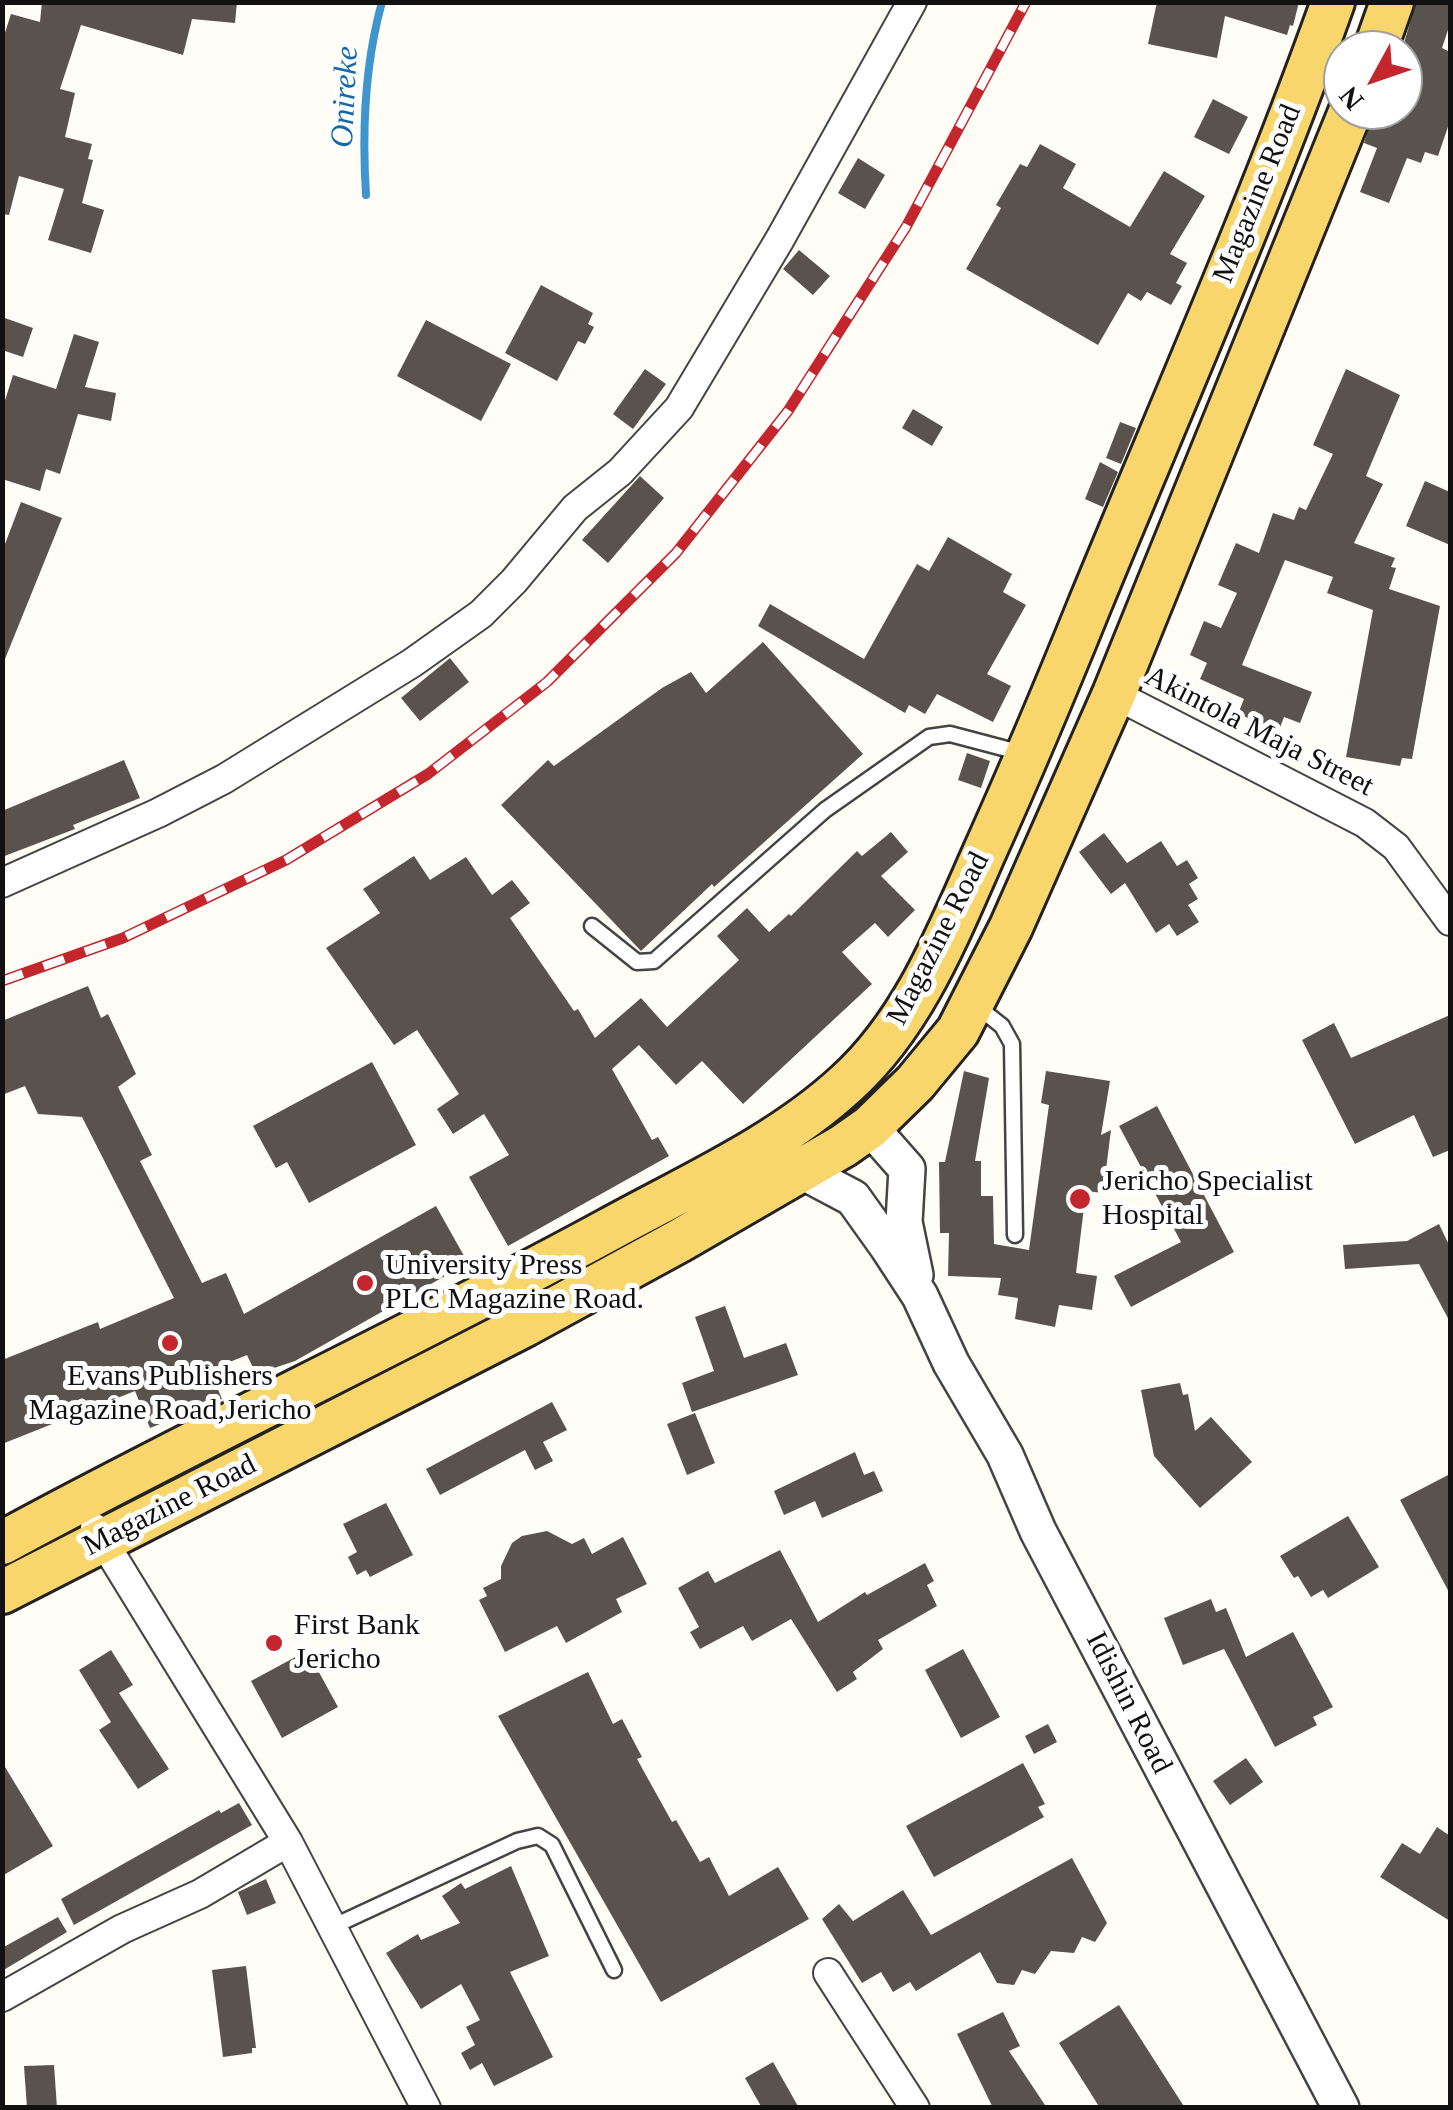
<!DOCTYPE html>
<html>
<head>
<meta charset="utf-8">
<style>
	body { margin:0 }
	#map { position:relative; width:1453px; height:2110px; overflow:hidden; background:#fffdf5; font-family:"Times New Roman",serif }
	canvas { display:block }
	.frame { position:absolute; inset:0; border:5px solid #111; pointer-events:none }
	.north { position:absolute; left:1323px; top:30px; width:100px; height:100px; box-sizing:border-box; background:#fff; border:2px solid #a0a0a0; border-radius:50%; rotate:230deg; font-size:28px; font-weight:700; line-height:40px; text-align:center; color:#111 }
	.north::after { content:''; display:block; margin:auto; width:35px; height:45px; background:#c4262e; clip-path:polygon(50% 0,100% 100%,50% 72%,0 100%) }
</style>
</head>
<body>
<div id="map">
<canvas width="1453" height="2110"></canvas>
<div class="frame"></div>
<div class="north">N</div>
</div>
<script>
const context = document.querySelector('canvas').getContext('2d');
context.lineJoin = 'round';
function strokePath(path, color, width, dash) {
  context.strokeStyle = color;
  context.lineWidth = width;
  context.lineCap = dash ? 'butt' : 'round';
  context.setLineDash(dash || []);
  context.stroke(path);
}
function fill(path, color) {
  context.fillStyle = color;
  context.fill(path, 'evenodd');
}
function drawText(font, color, halo, rows, align = 'center') {
  context.font = font + ' "Times New Roman",serif';
  context.lineWidth = 10;
  context.setLineDash([]);
  context.textBaseline = 'middle';
  context.strokeStyle = halo;
  context.fillStyle = color;
  for (const [text, x, y, turn = 0] of rows) {
    context.save();
    context.translate(x, y);
    context.rotate((+turn || 0) * Math.PI / 180);
    context.textAlign = isNaN(turn) ? turn : align;
    if (halo) context.strokeText(text, 0, 0);
    context.fillText(text, 0, 0);
    context.restore();
  }
}
strokePath(new Path2D(`
	M366 195C362 132 365 63 382 2`), '#3f96cf', 8);
fill(new Path2D(`
	M42 2H237L235 23 192 19 183 55 81 25 60 89 75 93 65 137 92 144 88 159 93 160 82 203 104 210 91 253 48 240 64 189 19 176 9 215 2 214V42L11 14 40 22Z
	M1157 2H1299L1293 26 1290 25 1287 35 1225 16 1217 58 1148 44Z
	M1416 2H1450V24L1442 48 1450 52V121L1438 156 1425 152 1421 163 1407 158 1389 203 1360 192 1377 148 1364 143 1375 110H1403L1402 50Z
	M1213 99 1248 117 1229 154 1194 137Z
	M1040 144 1076 164 1063 188 1130 227 1164 171 1205 196 1170 254 1187 263 1176 283 1182 286 1171 305 1147 292 1141 301 1128 293 1098 345 966 269 1001 208 996 205 1020 164 1027 167Z
	M858 158 885 175 865 209 838 193Z
	M799 250 830 276 813 295 783 269Z
	M541 285 593 313 588 324 594 327 585 344 578 341 557 381 505 353Z
	M2 317 33 328 23 357 2 350Z
	M426 320 511 364 481 421 397 376Z
	M74 334 99 342 85 387 116 393 111 421 78 414 60 474 46 469 40 491 2 479V410L13 375 56 389Z
	M645 369 666 384 633 429 613 414Z
	M1346 369 1400 395 1366 476 1383 484 1354 543 1395 558 1391 567 1396 568 1389 589 1440 606 1412 759 1402 758 1400 766 1346 757 1373 610 1327 593 1333 577 1285 560 1242 665 1312 692 1300 723 1284 717 1279 730 1238 714 1244 699 1200 679 1207 663 1190 655 1204 621 1221 628 1237 593 1218 585 1236 543 1259 553 1273 513 1294 520 1299 507 1306 510 1333 454 1313 445Z
	M913 409 943 427 932 446 902 428Z
	M1120 422 1136 428 1121 464 1106 458Z
	M1100 462 1118 472 1103 507 1085 499Z
	M640 476 664 498 608 563 582 540Z
	M1425 481 1450 492V545L1406 526Z
	M21 502 62 518 5 659 2 552Z
	M948 537 1012 574 1003 592 1026 605 987 674 1011 686 993 722 937 694 925 714 909 705 905 713 758 626 770 604 864 659 917 564 929 571Z
	M763 642 863 754 714 887 712 884 641 951 501 805 548 760 554 766 662 688 691 672 706 693Z
	M450 658 469 682 420 721 401 698Z
	M967 753 990 761 981 788 958 780Z
	M124 760 140 798 73 825 75 829 2 857V811Z
	M891 832 908 852 881 876 915 910 888 937 875 923 842 952 872 984 743 1104 702 1061 676 1085 639 1045 612 1069 652 1140 658 1137 669 1156 508 1246 469 1177 509 1155 484 1114 453 1134 437 1109 459 1094 417 1030 394 1045 326 948 380 913 363 889 414 856 430 880 466 857 492 895 512 880 530 903 510 918 574 1011 578 1009 595 1038 641 998 667 1027 739 960 717 936 747 908 769 932 789 914 791 916 857 851 862 856Z
	M1104 833 1127 863 1161 841 1177 866 1187 860 1198 878 1189 884 1198 899 1188 905 1199 922 1177 936 1169 924 1156 933 1125 883 1111 894 1079 852Z
	M88 986 101 1018 108 1014 136 1074 118 1087 152 1155 140 1161 202 1283 226 1273 244 1314 436 1206 468 1263 295 1361 256 1374 247 1355 210 1370 222 1399 150 1428 135 1391 2 1444V1360L98 1322 100 1329 174 1298 82 1117 38 1114 25 1086 2 1095V1021Z
	M1450 1015V1150L1433 1157 1414 1115 1355 1144 1302 1040 1334 1023 1351 1058Z
	M372 1062 416 1145 309 1203 287 1162 276 1168 253 1126Z
	M964 1071 989 1078 975 1161H981V1196H993L994 1244 1029 1250 1049 1105 1041 1103 1046 1071 1110 1081 1101 1135 1111 1130 1103 1193 1086 1191 1076 1273 1097 1276 1092 1310 1059 1305 1055 1327 1015 1319 1018 1298 998 1295 1001 1278 948 1276 949 1233H940L939 1162H945Z
	M1157 1106 1234 1252 1131 1307 1114 1276 1181 1242 1119 1126Z
	M1439 1224 1450 1247V1322L1419 1264 1345 1269 1343 1245 1407 1241Z
	M725 1306 744 1358 786 1343 798 1375 692 1412 682 1383 714 1371 695 1317Z
	M1180 1383 1183 1395 1188 1394 1195 1431 1211 1417 1252 1462 1200 1508 1154 1456 1141 1390Z
	M552 1402 567 1430 543 1442 553 1461 535 1470 525 1450 440 1495 426 1469Z
	M695 1413 715 1463 687 1475 667 1424Z
	M855 1452 864 1475 874 1471 883 1491 822 1518 815 1501 784 1515 774 1491Z
	M1450 1474V1594L1400 1500Z
	M386 1503 413 1555 370 1577 366 1570 357 1575 348 1557 357 1552 343 1524Z
	M1348 1516 1379 1567 1328 1598 1323 1590 1311 1597 1298 1576 1294 1578 1280 1556Z
	M547 1531 572 1544 584 1538 592 1554 623 1537 647 1584 616 1599 622 1612 566 1643 557 1626 505 1652 479 1600 487 1596 483 1588 501 1579V1566L512 1543 522 1536Z
	M780 1550 818 1622 865 1592 867 1595 925 1563 934 1581 927 1585 937 1606 878 1640 883 1649 853 1672 857 1679 837 1692 791 1619 752 1641 743 1626 700 1649 690 1632 699 1627 678 1588 708 1571 715 1583Z
	M1211 1599 1216 1612 1226 1608 1246 1657 1293 1632 1333 1707 1313 1717 1317 1725 1275 1747 1224 1649 1183 1665 1164 1618Z
	M963 1649 1000 1717 961 1738 925 1670Z
	M111 1650 133 1685 119 1693 169 1769 138 1789 99 1730 111 1722 79 1670Z
	M301 1654H309L338 1707 282 1738 251 1681Z
	M588 1672 613 1724 622 1719 642 1757 637 1759 672 1822 676 1820 700 1862 709 1857 729 1896 778 1867 809 1919 661 2002 498 1716Z
	M1048 1724 1057 1742 1034 1754 1025 1736Z
	M1246 1758 1263 1782 1230 1805 1213 1781Z
	M2 1762 53 1846 2 1876Z
	M1023 1763 1045 1804 1038 1807 1044 1817 934 1877 906 1826Z
	M239 1803 252 1825 74 1925 61 1899 219 1810 221 1813Z
	M1437 1827 1450 1836V1921L1380 1877 1402 1843 1420 1854Z
	M1072 1858 1107 1923 1095 1942 1082 1937 1074 1953 1051 1951 1035 1974 1022 1970 1014 1985 997 1983 980 1952 916 1991 910 1982 893 1992 881 1972 862 1983 822 1919 839 1904 853 1921 903 1890 931 1935Z
	M511 1866 549 1956 510 1972 553 2057 494 2086 482 2063 470 2070 461 2053 475 2045 466 2027 480 2020 461 1984 421 2009 386 1953 418 1934 421 1940 460 1923 442 1896 461 1883 465 1889Z
	M266 1879 276 1903 247 1915 238 1892Z
	M58 1917 67 1932 2 1971V1948Z
	M246 1966 256 2048H252V2053L223 2057 212 1970Z
	M1119 2005 1185 2108H1100L1059 2043Z
	M1003 2012 1020 2046 1009 2051 1047 2108H993L957 2034Z
	M773 2062 799 2108H762L745 2078Z
	M54 2065 57 2108H27L24 2066Z`), '#5a524d');
const service = new Path2D(`
	M592 926 637 962 654 961 825 810 929 737 950 734 1022 753
	M978 1007 1002 1026 1012 1044 1015 1235
	M334 1926 517 1841 538 1836 552 1845 614 1970`);
const minor = new Path2D(`
	M1114 694 1365 823 1396 847 1450 921
	M2 883 158 813 224 779 412 663 481 614 514 581 575 508 620 472 679 408 780 239 912 2
	M95 1528 288 1842 426 2108
	M828 1973 915 2108
	M2 1997 122 1929 200 1894 288 1842`);
const tertiary = new Path2D(`
	M870 1127 907 1169 904 1222 915 1275
	M802 1171 853 1198 888 1247 920 1296 951 1363 1005 1455 1038 1531 1341 2108`);
const primary = new Path2D(`
	M1375 50 1392 2
	M2 1543C202 1434 408 1339 608 1230 688 1186 779 1146 847 1083 914 1022 948 934 984 853 1021 771 1056 688 1090 604 1172 405 1260 206 1333 2
	M2 1592 525 1325 679 1241 843 1146 870 1127 915 1083 958 1031 1011 927 1114 694 1351 110`);
strokePath(service, '#444', 19);
strokePath(minor, '#444', 32);
strokePath(tertiary, '#444', 40);
strokePath(primary, '#222', 48);
strokePath(service, '#fff', 14);
strokePath(minor, '#fff', 28);
strokePath(tertiary, '#fff', 35);
strokePath(primary, '#f9d66b', 42);
const rail = new Path2D(`
	M2 981 123 938 286 860 428 774 547 682 676 553 788 411 906 227 1026 2`);
strokePath(rail, '#c4262e', 11);
strokePath(rail, '#fff', 8, [22]);
for (const [x, y, r, color] of [
	[1080,1199,12,"#c4262e"],
	[365,1283,10,"#c4262e"],
	[170,1343,10,"#c4262e"],
	[274,1643,10,"#c4262e"]
]) {
  const dot = new Path2D();
  dot.arc(x, y, r, 0, 2 * Math.PI);
  context.fillStyle = color;
  context.fill(dot);
  strokePath(dot, '#fff', 4);
}
drawText('30px', '#111', '#fff', [
	["Magazine Road",1258,194,-68],
	["Akintola Maja Street",1259,732,27],
	["Magazine Road",939,939,-63],
	["Magazine Road",170,1506,-27],
	["Idishin Road",1128,1703,63]
]);
drawText('30px', '#111', '#fff', [
	["Jericho Specialist",1102,1182],
	["Hospital",1102,1216],
	["University Press",385,1266],
	["PLC Magazine Road.",385,1300],
	["Evans Publishers",170,1377,"center"],
	["Magazine Road,Jericho",170,1411,"center"],
	["First Bank",294,1626],
	["Jericho",294,1660]
], 'left');
drawText('italic 32px', '#1768a6', '#fff', [
	["Onireke",346,97,-87]
]);
</script>
</body>
</html>
